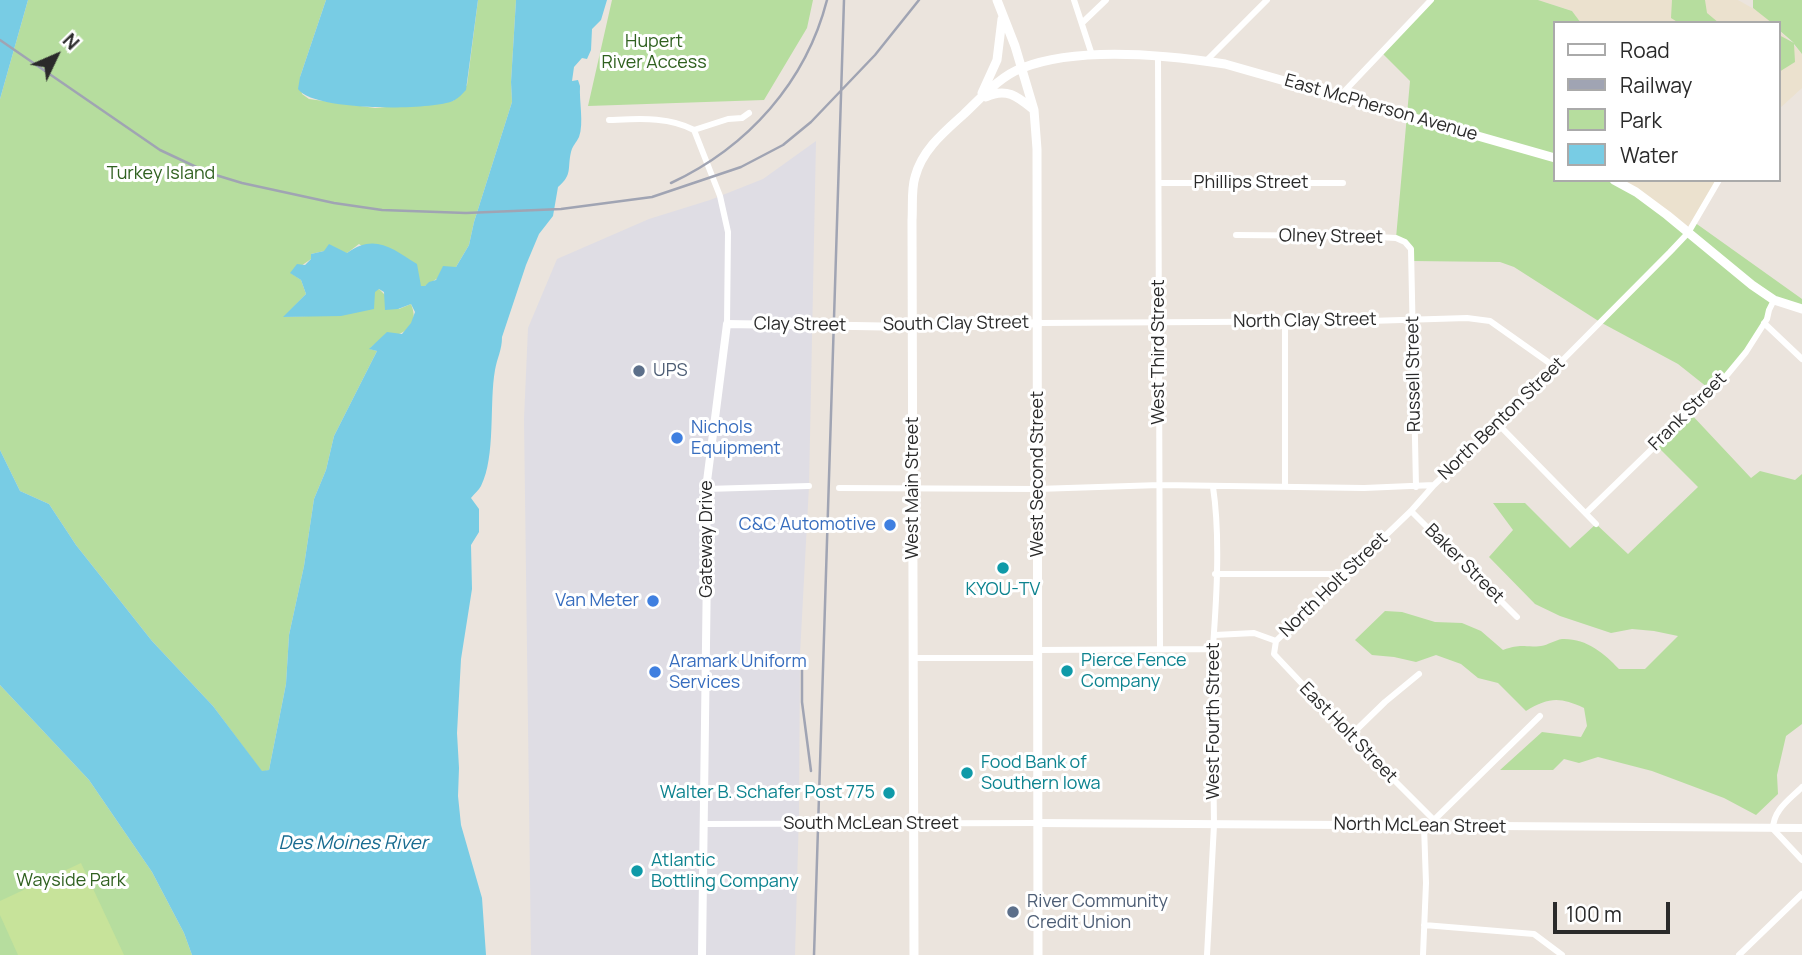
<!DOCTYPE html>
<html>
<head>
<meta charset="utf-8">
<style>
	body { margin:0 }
	#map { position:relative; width:1802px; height:955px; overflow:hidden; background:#ebe4dd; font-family:Manrope,sans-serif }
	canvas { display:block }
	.legend { position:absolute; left:1553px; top:21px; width:228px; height:161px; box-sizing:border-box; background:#fff; border:2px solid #aaa; margin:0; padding:9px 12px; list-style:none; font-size:21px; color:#2a2a2a }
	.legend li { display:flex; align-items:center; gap:14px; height:35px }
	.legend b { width:35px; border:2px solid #aaa }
	.north { position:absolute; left:21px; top:21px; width:70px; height:70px; -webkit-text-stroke:5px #fff; paint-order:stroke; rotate:46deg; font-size:19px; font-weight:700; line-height:28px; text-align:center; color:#2a2a2a }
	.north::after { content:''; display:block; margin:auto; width:24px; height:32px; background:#2a2a2a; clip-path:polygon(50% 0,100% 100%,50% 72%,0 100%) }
	.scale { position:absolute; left:1553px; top:902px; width:117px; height:32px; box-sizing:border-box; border:4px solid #2a2a2a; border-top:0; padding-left:9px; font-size:21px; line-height:24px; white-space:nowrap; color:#2a2a2a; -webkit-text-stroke:5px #fff; paint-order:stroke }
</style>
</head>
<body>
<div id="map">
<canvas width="1802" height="955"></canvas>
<ul class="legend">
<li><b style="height:9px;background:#fff"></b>Road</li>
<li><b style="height:9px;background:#a0a4b3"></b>Railway</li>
<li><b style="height:19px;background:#b6dd9e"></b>Park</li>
<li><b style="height:19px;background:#78cce4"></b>Water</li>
</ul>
<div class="north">N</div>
<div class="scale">100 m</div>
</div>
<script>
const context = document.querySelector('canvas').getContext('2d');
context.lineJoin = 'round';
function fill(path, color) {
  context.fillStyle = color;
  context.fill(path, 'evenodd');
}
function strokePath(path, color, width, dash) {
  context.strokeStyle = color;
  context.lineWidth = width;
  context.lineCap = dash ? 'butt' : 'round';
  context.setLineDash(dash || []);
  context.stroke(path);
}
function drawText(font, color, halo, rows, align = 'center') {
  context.font = font + ' Manrope,sans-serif';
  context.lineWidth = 6;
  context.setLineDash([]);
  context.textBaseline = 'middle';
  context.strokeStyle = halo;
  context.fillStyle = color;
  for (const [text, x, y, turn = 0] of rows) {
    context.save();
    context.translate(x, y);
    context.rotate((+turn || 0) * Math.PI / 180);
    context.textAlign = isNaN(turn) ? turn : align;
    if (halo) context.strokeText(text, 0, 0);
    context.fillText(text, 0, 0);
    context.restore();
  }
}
fill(new Path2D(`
	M816 141 809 486 800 654 799 814 795 955H531L524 419 528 328 557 259 649 219 710 200 763 179Z`), '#dfdde4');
fill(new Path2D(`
	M1538 0H1738L1761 13 1772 23H1581L1572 11Z
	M1779 30 1802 54V88L1779 109Z
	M1614 180H1719L1688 233Z`), '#ebe1ce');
fill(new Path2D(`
	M28 0H326L300 77 302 94 309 99 375 108 453 101 467 85 478 0H516L511 82 512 102 474 222 469 245 456 267 425 286H420L359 244 347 253 324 251 311 254V259L291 273 301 280 306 294 284 317 309 316 379 289 399 309 411 304C425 339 381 333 370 349L377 351 334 436 326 470 314 499 304 566 289 635 286 684 269 770 262 772 213 706 152 641 76 545 49 504 20 491 0 450V99Z
	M612 0H813L807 28 764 100 588 106Z
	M1431 0H1538L1572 11 1581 23H1555V180H1614L1687 232 1694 222 1802 299V309L1774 300 1746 352 1712 391 1678 364 1600 322 1514 267 1500 262 1412 261 1411 249 1396 238 1410 81 1382 53Z
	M1672 0H1705L1707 13 1719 23H1679L1671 18Z
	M1753 0H1802V54L1794 44 1795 62 1779 72V35L1794 43 1779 30V23H1772L1753 8Z
	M1690 413 1751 478 1760 471 1795 480 1802 474V724L1786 736 1777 775 1778 794 1756 815 1724 798 1652 771 1598 757 1579 763 1564 759 1553 770H1500L1542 732 1581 737 1587 726 1584 708C1560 697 1549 697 1526 711L1498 683 1478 678 1461 664 1436 655 1416 662 1394 657 1372 655 1355 640 1385 611 1402 612 1435 622 1462 623 1481 631 1503 650C1523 643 1524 648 1541 646 1548 645 1555 640 1562 639 1586 638 1604 653 1619 669H1645L1678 636 1654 631 1632 629 1611 633 1560 616 1535 604 1489 557 1513 530 1493 503H1525L1570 548 1596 524 1628 554 1698 487 1656 445Z
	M0 685 89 780 152 872 184 933 192 955H0Z`), '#b6dd9e');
fill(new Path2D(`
	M81 863 124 955H18L0 915V901Z`), '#c7e39a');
fill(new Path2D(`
	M0 0H28L0 99Z
	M326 0H478L466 90C462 94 459 98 453 101 429 111 312 111 298 89L300 77Z
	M516 0H607L601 20 592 29 591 50 587 59 582 58 574 67 572 81 578 80 580 86C579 101 584 123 579 137 576 143 573 145 571 152 567 169 573 174 558 187L553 216 539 234 526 265 502 337C502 350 497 358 495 370 489 403 496 456 481 486 479 490 474 494 471 498L479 509V532L471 545 472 589 461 659 457 733 459 768 458 796 461 825 482 898 486 955H192L184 933 152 872 89 780 0 685V450L20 491 49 504 76 545 152 641 213 706 262 771 269 770 286 684 289 635 304 566 314 499 326 470 334 436 377 351 369 349 387 332 402 334 411 323 415 312 411 304 398 309 385 310 384 292 379 289 375 292 374 309 341 316 283 317 306 294 301 280 290 273 297 264 305 265 311 259V254L324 251 329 244 347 253C374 233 392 248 417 264L421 286H425L429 282 436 280 443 266 456 267 469 245 474 222 512 102 511 82Z`), '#78cce4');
strokePath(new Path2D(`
	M1074 0 1092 55
	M1082 23 1106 0
	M1158 56 1160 648
	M1206 61 1267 0
	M1339 97 1431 0
	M609 120C637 119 668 116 694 130
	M694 130 720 196 728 232 727 324
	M694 130 728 119 742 118 749 113
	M1159 183H1343
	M1236 235 1357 236 1396 238 1405 242 1411 249 1416 487
	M1285 321V487
	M1039 323 1369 321 1467 318 1490 321 1555 367
	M1764 323 1802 359
	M1498 424 1596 524
	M839 488 1037 489 1160 485 1364 488 1434 485 1519 404 1670 252 1688 233 1719 180
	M706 489 809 486
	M1411 511 1517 617
	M1586 513 1722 381 1746 352 1767 319 1769 310 1774 300
	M1215 574H1333L1343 577
	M1215 635 1254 633 1276 641
	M1276 641 1274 654 1372 758 1434 820
	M1276 641 1411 511 1434 485
	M1037 650 1213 649
	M913 658H1037
	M1351 735 1385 702 1419 674
	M1802 787C1789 800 1773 810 1773 829L1802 860
	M1434 820 1540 716
	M704 824 1038 823
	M1424 925 1534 934 1562 955
	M1207 955 1214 825 1212 660C1216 608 1221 539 1213 487
	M1423 955 1426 883 1424 826
	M1739 955 1802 894`), '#fff', 6);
strokePath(new Path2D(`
	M1038 823 1802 828
	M702 955 707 567 706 489 727 324C830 325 935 330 1039 323`), '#fff', 8);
strokePath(new Path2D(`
	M997 0 1015 46 1034 110 1037 149 1038 955
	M982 93 997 60 1002 19
	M986 97C1007 87 1018 97 1034 110
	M1614 180 1636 192 1667 215 1752 285 1774 300 1802 309
	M914 955 912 220C913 206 911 190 915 177 922 150 944 132 964 114 981 98 1000 76 1022 68 1079 46 1167 55 1225 64L1555 158`), '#fff', 9);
strokePath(new Path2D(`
	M0 40 160 150 209 173 242 183 334 203 382 210 466 213 561 209 652 197 741 167 783 145 811 122 875 55 919 0
	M671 183C748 147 806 82 827 0
	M802 656V702L811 771
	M814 955 844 0`), '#a0a4b3', 2.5);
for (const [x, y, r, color] of [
	[639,371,7,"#5c6f8a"],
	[677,438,7,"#3f7fe0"],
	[890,525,7,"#3f7fe0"],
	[1003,568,7,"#0f9aa8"],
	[653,601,7,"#3f7fe0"],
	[1067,671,7,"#0f9aa8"],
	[655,672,7,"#3f7fe0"],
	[967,773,7,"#0f9aa8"],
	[889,793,7,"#0f9aa8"],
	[637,871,7,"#0f9aa8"],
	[1013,912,7,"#5c6f8a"]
]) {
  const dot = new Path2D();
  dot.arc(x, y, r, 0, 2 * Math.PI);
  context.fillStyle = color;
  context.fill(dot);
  strokePath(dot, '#fff', 2.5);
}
drawText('18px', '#306120', '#fff', [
	["Hupert",654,42],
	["River Access",654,63],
	["Turkey Island",161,174],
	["Wayside Park",71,881]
]);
drawText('18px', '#2a2a2a', '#fff', [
	["East McPherson Avenue",1381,108,16],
	["Phillips Street",1251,183],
	["Olney Street",1331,237,1],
	["North Clay Street",1305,321,-1],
	["South Clay Street",956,324,-1],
	["Clay Street",800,325,1],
	["West Third Street",1159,352,-90],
	["Russell Street",1414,374,-91],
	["Frank Street",1688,412,-45],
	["North Benton Street",1502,419,-44],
	["West Second Street",1038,474,-90],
	["West Main Street",913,488,-90],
	["Gateway Drive",707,539,-90],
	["Baker Street",1464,564,45],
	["North Holt Street",1334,585,-44],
	["West Fourth Street",1214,721,-90],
	["East Holt Street",1348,733,46],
	["South McLean Street",871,824],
	["North McLean Street",1420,826,1]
]);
drawText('18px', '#4e5e75', '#fff', [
	["UPS",653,371],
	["River Community",1027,902],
	["Credit Union",1027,923]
], 'left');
drawText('18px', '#366cbe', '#fff', [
	["Nichols",691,428],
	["Equipment",691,449],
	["C&C Automotive",876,525,"right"],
	["Van Meter",639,601,"right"],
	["Aramark Uniform",669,662],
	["Services",669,683]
], 'left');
drawText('18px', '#0d838f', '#fff', [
	["KYOU-TV",1003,590,"center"],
	["Pierce Fence",1081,661],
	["Company",1081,682],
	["Food Bank of",981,763],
	["Southern Iowa",981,784],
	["Walter B. Schafer Post 775",875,793,"right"],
	["Atlantic",651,861],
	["Bottling Company",651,882]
], 'left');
drawText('italic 19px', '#186b90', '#fff', [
	["Des Moines River",353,844]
]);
</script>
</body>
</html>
